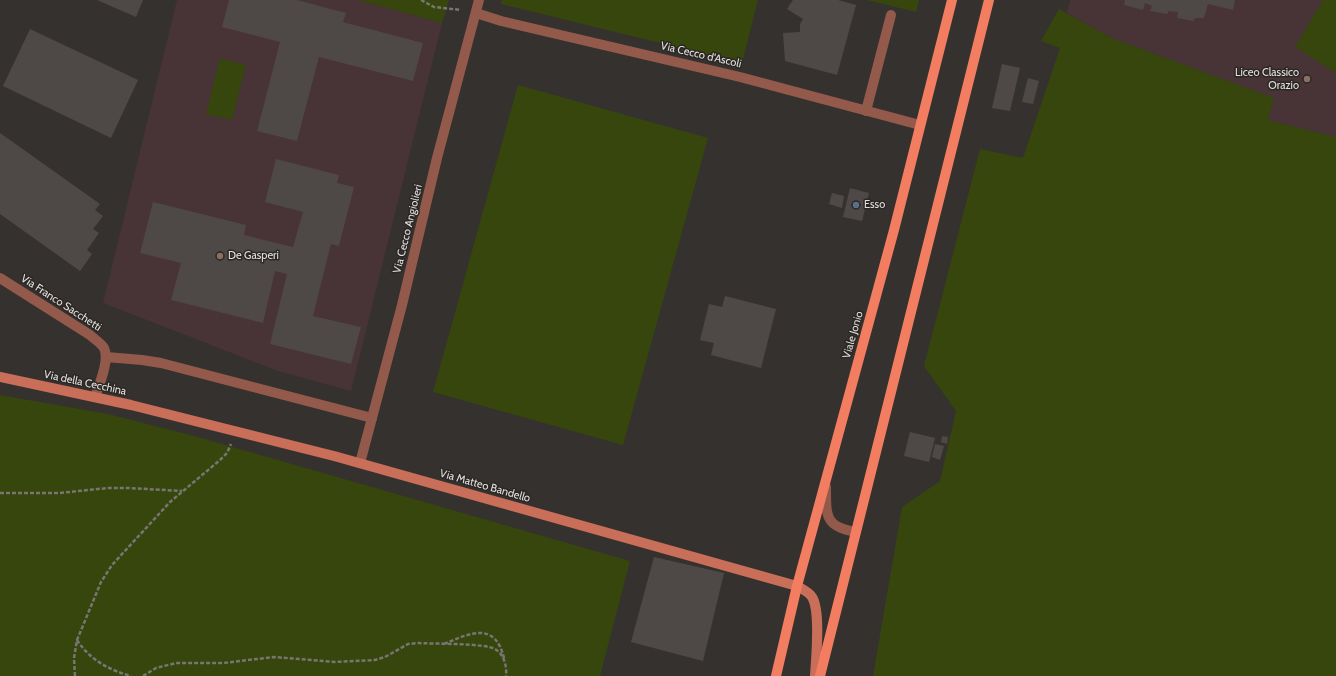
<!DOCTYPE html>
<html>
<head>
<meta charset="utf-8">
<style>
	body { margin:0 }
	canvas { display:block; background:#35312e }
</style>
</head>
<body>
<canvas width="1336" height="676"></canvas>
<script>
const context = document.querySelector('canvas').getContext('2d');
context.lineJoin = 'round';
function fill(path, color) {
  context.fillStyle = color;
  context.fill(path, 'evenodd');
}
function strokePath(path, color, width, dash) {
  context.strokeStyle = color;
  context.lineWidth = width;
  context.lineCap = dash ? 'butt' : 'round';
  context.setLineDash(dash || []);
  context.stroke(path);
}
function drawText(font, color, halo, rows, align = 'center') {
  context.font = font + ' Cabin,sans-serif';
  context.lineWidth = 3;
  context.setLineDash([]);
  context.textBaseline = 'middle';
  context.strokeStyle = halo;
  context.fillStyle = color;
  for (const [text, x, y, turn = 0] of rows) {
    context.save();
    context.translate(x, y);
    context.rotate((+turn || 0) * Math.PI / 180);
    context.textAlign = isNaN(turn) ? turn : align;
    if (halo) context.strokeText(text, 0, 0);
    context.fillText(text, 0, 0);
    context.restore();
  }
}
fill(new Path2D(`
	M177 0H358L442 23 351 391 278 371 103 303Z
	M1070 0H1336V137L1268 120 1273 98 1112 38 1067 13Z`), '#483336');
fill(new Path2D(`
	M358 0H449L442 23Z
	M502 0H758L742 63 501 4Z
	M867 0H919L916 12Z
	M1323 0H1336V73L1295 47Z
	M1059 9 1112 38 1274 98 1268 120 1336 137V676H873L902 507 940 481 956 411 924 366 980 149 1023 158 1060 48 1041 41Z
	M220 58 246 65 232 120 206 114Z
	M518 85 708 138 623 445 433 392Z
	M0 395 108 414 194 436 630 561 600 676H0Z`), '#36460d');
fill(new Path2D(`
	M97 0H143L136 17Z
	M229 0H297L346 13 343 22 423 43 413 81 319 57 297 141 257 131 280 42 222 27Z
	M793 0H838L856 5 837 75 785 61 783 33 800 32V24L803 19 787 9Z
	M1125 0H1235L1233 10 1208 4 1204 18H1195L1194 21 1177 18 1178 12 1169 11 1167 14 1150 11 1152 6 1145 3 1143 10 1124 5Z
	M30 29 138 80 111 138 3 86Z
	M1002 64 1020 68 1010 111 992 108Z
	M1028 78 1039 81 1033 104 1022 102Z
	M0 133 100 204 95 210 103 216 93 229 99 233 87 250 92 254 80 271 0 214Z
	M276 159 339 175 337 183 354 187 339 246 331 244 313 316 361 327 351 364 270 344 287 274 275 271 263 323 171 300 181 263 140 253 153 202 246 225 244 235 293 247 303 212 265 202Z
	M850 188 869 193 862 221 843 217Z
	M832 193 844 196 842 208 829 204Z
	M725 296 776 309 761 368 711 355 714 343 700 340 709 304 722 307Z
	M910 432 935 438 929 462 904 456Z
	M942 436 948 437 947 444 941 442Z
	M935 444 944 446 940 460 932 457Z
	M654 557 724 573 703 661 631 642Z`), '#4e4947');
strokePath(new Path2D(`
	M421 0 434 7 461 10
	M0 493H59L108 488H129L182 491
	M77 640C90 660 109 670 131 676
	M444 644C470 633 495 621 504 658
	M75 676 74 658 77 640 101 582 112 565 170 502 220 460 227 453 231 444
	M143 676 156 668 176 663H223L274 657 335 662 375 660 385 657 408 644 418 643C433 644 484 643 495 649 504 654 507 666 506 676`), '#797572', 2.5, [4, 2]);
strokePath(new Path2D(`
	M866 111 891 15
	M106 357 142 360 161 363 372 418`), '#935a4c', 10);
strokePath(new Path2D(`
	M476 13 501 21 740 77 920 125
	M0 278 90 335C94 339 101 343 104 348 110 360 99 385 95 397
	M360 463 402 305 437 158 479 0
	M826 487C826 516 825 527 856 532`), '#935a4c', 10);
strokePath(new Path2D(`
	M0 377 131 405 334 456 797 586C802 589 809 592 812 597 821 611 816 658 815 676`), '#c96e58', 10);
strokePath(new Path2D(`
	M776 676 797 586 894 230 952 0
	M820 676 989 0`), '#f27d60', 10);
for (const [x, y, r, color] of [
	[1307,79,4,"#8d6e63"],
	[856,205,4,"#5c6f8a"],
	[220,256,4,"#8d6e63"]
]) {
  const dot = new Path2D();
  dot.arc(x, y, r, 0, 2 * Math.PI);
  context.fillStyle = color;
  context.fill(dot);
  strokePath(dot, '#2b2725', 1.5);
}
drawText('11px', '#e2dfdd', '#2b2725', [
	["Via Cecco d'Ascoli",701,55,13],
	["Via Cecco Angiolieri",408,229,-76],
	["Via Franco Sacchetti",61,303,33],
	["Viale Jonio",853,335,-74],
	["Via della Cecchina",85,383,12],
	["Via Matteo Bandello",485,486,16]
]);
drawText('11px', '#e2dfdd', '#2b2725', [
	["Liceo Classico",1299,73,"right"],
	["Orazio",1299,86,"right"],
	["Esso",864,205],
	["De Gasperi",228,256]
], 'left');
</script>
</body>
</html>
